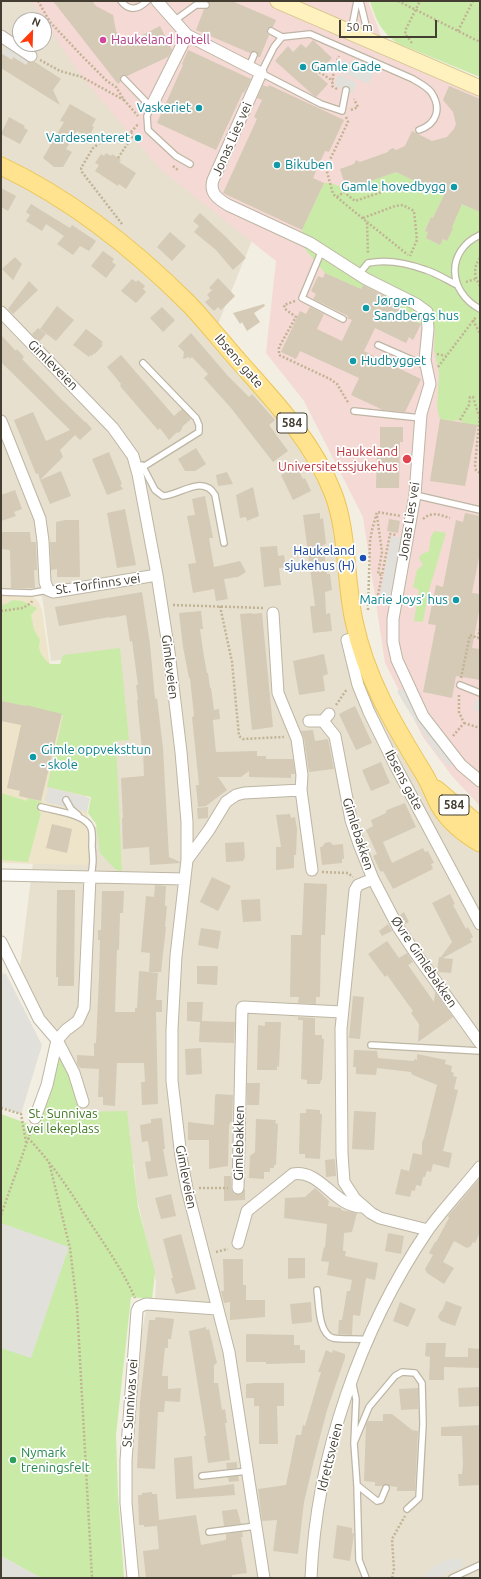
<!DOCTYPE html>
<html>
<head>
<meta charset="utf-8">
<style>
	body { margin:0 }
	#map { position:relative; width:481px; height:1579px; overflow:hidden; background:#f2eee2; font-family:Ubuntu,sans-serif }
	canvas { display:block }
	.frame { position:absolute; inset:0; border:2px solid #443e32; pointer-events:none }
	.north { position:absolute; left:12px; top:12px; width:40px; height:40px; box-sizing:border-box; background:#fff; border:1px solid #b4b2ad; border-radius:50%; rotate:23deg; font-size:11px; font-weight:700; line-height:16px; text-align:center; color:#443e32 }
	.north::after { content:''; display:block; margin:auto; width:14px; height:18px; background:#ff3a0c; clip-path:polygon(50% 0,100% 100%,50% 72%,0 100%) }
	.scale { position:absolute; left:339px; top:20px; width:98px; height:18px; box-sizing:border-box; border:2px solid #443e32; border-top:0; padding-left:5px; font-size:12px; line-height:14px; white-space:nowrap; color:#443e32; -webkit-text-stroke:3px #fff; paint-order:stroke }
</style>
</head>
<body>
<div id="map">
<canvas width="481" height="1579"></canvas>
<div class="frame"></div>
<div class="north">N</div>
<div class="scale">50 m</div>
</div>
<script>
const context = document.querySelector('canvas').getContext('2d');
context.lineJoin = 'round';
function fill(path, color) {
  context.fillStyle = color;
  context.fill(path, 'evenodd');
}
function strokePath(path, color, width, dash) {
  context.strokeStyle = color;
  context.lineWidth = width;
  context.lineCap = dash ? 'butt' : 'round';
  context.setLineDash(dash || []);
  context.stroke(path);
}
function drawText(font, color, halo, rows, align = 'center') {
  context.font = font + ' Ubuntu,sans-serif';
  context.lineWidth = 3.5;
  context.setLineDash([]);
  context.textBaseline = 'middle';
  context.strokeStyle = halo;
  context.fillStyle = color;
  for (const [text, x, y, turn = 0] of rows) {
    context.save();
    context.translate(x, y);
    context.rotate((+turn || 0) * Math.PI / 180);
    context.textAlign = isNaN(turn) ? turn : align;
    if (halo) context.strokeText(text, 0, 0);
    context.fillText(text, 0, 0);
    context.restore();
  }
}
fill(new Path2D(`
	M1 1H47L255 233 218 324 337 498 363 647 464 840 480 846V1578H137L129 1494 132 1435 141 1335 146 1311 155 1300 156 1282 137 1198 134 1164 75 1155 61 1044 19 975 39 814 111 831 101 655 51 661 42 596 1 597ZM20 20H44V44H20Z`), '#e7e0cf');
fill(new Path2D(`
	M1 593H27L32 596 38 601 42 610 49 660 83 761 91 856 90 860 85 865 1 863Z`), '#ede4ca');
fill(new Path2D(`
	M31 1H368L385 47 480 87V806L452 776 423 737 385 663 363 517 304 401 266 353 276 261 160 169 82 77Z`), '#f5d9d4');
fill(new Path2D(`
	M370 1H480V77L397 43C380 30 376 20 370 1Z
	M396 172 444 195 433 218 431 217 425 230 428 232 426 238 440 245 443 239 447 241 453 228 452 227 462 204 480 212V426L462 423V421L455 420 454 421 440 419 437 407 439 373 434 349 435 329 416 322 418 317 383 300 385 295 363 285 361 289 325 273 305 249 302 230 324 183H330L356 192 362 190 364 185 368 182Z
	M435 531 446 533 429 590 423 622 414 621 419 590 413 587 417 570 423 565 419 558 422 554 429 551 431 536Z
	M13 600 22 601 37 608 31 615 34 630 40 640C37 651 42 657 50 664H60L63 655 120 648 129 740 116 741 122 872 115 869 100 853 96 824 88 813 91 797 47 787 63 715 1 701V603L4 605Z
	M1 793 27 801 28 798 42 802 39 812 41 813 28 862 1 860Z
	M59 1059 67 1063 80 1112 127 1111 138 1207 155 1272 152 1299 131 1297 116 1435 118 1495 124 1578H41L1 1556V1114L37 1127 49 1099Z`), '#c9eba7');
fill(new Path2D(`
	M9 45 29 58 25 64 11 55 9 58 3 54Z
	M343 60 374 73 369 84 340 72 339 69Z
	M339 74 357 83 352 94 334 85Z
	M391 536 401 538 390 597 380 596Z
	M404 688 419 717 440 749 453 763 449 767 434 750 405 705 397 691Z
	M476 699 480 700V712L473 710Z
	M48 787 90 798 87 812 45 802Z
	M1 973 6 974 42 1045 21 1114 1 1107Z
	M1 1223 69 1247 31 1358 1 1348Z
	M1 1556 41 1578H1Z
	M452 1559H462V1568L449 1572 439 1578H422L434 1566 445 1561Z`), '#e2e0db');
fill(new Path2D(`
	M53 1H92L96 6 113 15 116 31 125 44 160 26 172 50 168 57 127 76 125 75 121 76 120 78 121 81 118 84Z
	M207 1H232L276 20 273 27H269L267 29V33L269 35 260 57H258L256 51H253L250 53 196 30 204 9 210 7V3Z
	M313 40 332 58 317 74 328 84 316 97 312 94 275 61 288 46 293 52 301 44 306 48Z
	M188 50 251 79 244 93 243 92 216 150 157 123 183 65 182 64Z
	M1 53 12 60 13 57 26 65 28 62H35L61 79 53 90 60 105 1 68Z
	M263 85 268 87 269 85 344 120 329 152 325 151 313 178 324 183 302 230 223 193 257 119 254 117 262 100 257 98Z
	M449 86 480 99V212L462 204 452 227 453 228 447 241 443 239 440 245 426 238 428 232 425 231 431 217 433 218 444 195 396 172 368 182 364 185 362 190 356 192 351 189 347 191 340 169 354 164 356 160 360 162 388 152 389 150 393 148 396 150 405 146 412 131 432 141 447 137 454 129 456 124 453 112 443 100Z
	M70 104 96 119 92 126 94 127 89 137 77 131 66 149 72 152 63 167H54L43 158 64 122 60 121Z
	M9 117 25 126 24 128 28 130 20 144 1 134Z
	M106 153 111 156 112 154 121 160 119 162 136 173 126 189 119 184 118 186 95 171 99 165 95 163 101 154 104 156Z
	M1 188 16 196 8 211 1 207Z
	M31 204 70 228 72 225 96 241 89 251 80 246 73 255 57 244 64 236 46 224 42 231 26 221 30 215 26 212Z
	M200 213 227 238 246 258 233 270 216 250 194 232 199 226 193 221Z
	M170 232 186 246 172 261 157 247Z
	M103 251 114 259 112 262 116 265 106 278 91 266Z
	M15 257 22 264 13 280 2 269Z
	M325 273 361 289 363 285 385 296 383 300 419 317 416 322 421 324 413 340 409 337 406 343 375 328 364 351 387 363 392 356 397 358 396 367 421 379 405 412 383 410 351 395 359 378 300 351 296 359 281 352 300 311 306 314 310 307 324 314 317 329 342 341 352 320 347 318 348 316 313 299 316 294 311 291 318 276 323 278Z
	M218 278 235 296 221 310 218 307 214 311 205 302 210 298 207 295 212 290 209 288Z
	M132 279 136 282 138 280 145 286 143 289 146 292 136 303 121 291Z
	M29 281 38 290 13 314 8 309Z
	M264 304 265 306 254 313 260 322 247 331 242 322 240 324 233 313Z
	M57 306 74 320 56 341 40 329Z
	M162 307 175 320 163 332 150 318Z
	M38 328 46 334 39 342 32 334Z
	M86 329 103 342 101 344 103 345 95 354 94 353 92 356 90 355 89 357 73 345Z
	M191 333 228 376 249 397 252 394 275 420 269 425 288 451 273 462 231 408 204 378 208 374 192 357 190 359 189 357 183 359 184 352 178 346Z
	M1 335 16 351 17 349 24 357 22 359 62 400 85 422H86L92 429 80 440 75 435 60 450 63 457 40 480 38 473 36 474 14 420 33 412 46 441 70 430 1 362Z
	M121 355 174 416 182 409 191 419 183 426 180 432 176 433 169 440 160 428 158 430 120 386 121 384 107 367Z
	M440 419 477 425 465 486 430 481Z
	M380 427H403V442H400L399 488H376L377 448H380Z
	M196 448 206 464 195 471H185L178 459Z
	M109 452 122 484 120 485 123 489 107 495 92 459Z
	M297 467 303 479 305 478 311 491 293 500 281 475Z
	M61 471 71 496 50 504 40 480Z
	M227 472 233 484 218 486 216 475Z
	M253 487 259 516 247 521 246 517 240 518 236 495Z
	M15 490 22 509 14 512 16 516 1 521V495Z
	M205 496 213 538H209L214 567 240 561 246 572 238 577 224 579 228 599 216 601 214 589 193 593 188 564 196 563 187 516 195 515 192 499Z
	M125 509 136 565 117 568 107 513Z
	M320 513V519L323 518 326 544 323 545 327 574H330L332 590 325 592 326 614 330 613 332 631 313 633 310 606H315L303 515Z
	M465 513 480 516V552L472 593 480 594V606L472 648 480 649V680L456 676 452 698 423 692 436 625 428 624 436 585 443 587 456 520 463 522Z
	M389 519 400 521 398 533 387 531Z
	M65 520H79L80 577H57V569L51 570 50 542H56V522Z
	M1 532H30L31 542H36L37 570H34L35 588H11L10 550 1 549Z
	M277 546 278 556 284 555 286 567 279 568 281 585 264 587 260 547Z
	M142 592 150 644 155 699 157 698 163 748 169 857 180 862V863L150 865 149 847 123 849 122 818H123L121 778 144 776 143 750H142L137 700H138L136 685H138L132 641 130 642 126 615 110 618V617L59 626 55 607Z
	M201 611 203 629H200L204 657 207 673H208L210 688H211L214 710 219 709 220 719 213 720V722L216 752 257 751V756H266V759H293L295 774H291V778L249 777V771L241 777H218L227 790 206 806 198 807 196 785H199L192 717 194 716 190 678H189L183 647 179 613Z
	M252 613V614L262 613 273 727 252 730 240 614Z
	M324 654 328 674 323 676 325 691 299 695 293 661Z
	M1 701 26 706V705L62 714 41 801 19 796 20 791 7 788 21 725 1 721Z
	M355 706 372 743 356 750 339 714Z
	M313 730 315 741 328 739 334 769 309 772 304 738 301 731Z
	M381 762 390 783 371 791 362 770Z
	M405 803 416 827 383 842 392 863 423 848 425 852 428 851 434 863 431 864 433 869 393 889 383 871 381 872 379 869 373 856 377 854 366 830 373 826 371 820 386 813V811L387 810Z
	M208 807V818L198 819 197 808Z
	M290 814 291 818 295 817 297 829 296 855H294V868L276 870V847H281L276 815Z
	M52 824 72 829 67 853 46 848Z
	M244 842 245 857 243 861 226 862 225 843Z
	M330 842 333 845 343 844 344 859H342V863L322 865 320 847H322L325 843Z
	M212 877 231 886 218 911 200 902Z
	M304 883 327 884 325 935H321L320 997H316V1004L298 1003 299 997H290L291 935H302Z
	M155 885 166 886 165 903V906H167L165 927H166L161 972H149L150 953 141 952 146 896 154 897Z
	M57 890H75L74 986H58V977H56Z
	M102 891H124L123 913H120L119 950H117L115 1012H135V1008H137L139 971 158 973 156 1000H162V1012H156L158 1104 142 1105 141 1082H145L144 1063H117L115 1106 103 1105V1097H98L99 1069 80 1068 77 1064V1055L94 1056V1043H96L99 977 100 940H98V930H101Z
	M450 894 455 904 453 905 466 929 468 927 473 937 470 939 472 942 443 958 453 959 451 973 437 972 439 957H441L452 942 432 903Z
	M260 899 261 921 243 922 241 900Z
	M404 912 409 922 405 924 400 915Z
	M388 924 392 931 382 936 379 931Z
	M201 928 221 931 218 949 198 945Z
	M387 941 399 958 407 953 413 962 408 965 434 1002 435 992 453 1017 418 1042 419 1024 411 1013 413 1011 387 975 385 977 368 954Z
	M197 966H218L217 985 197 984Z
	M353 996 364 997 360 1039 349 1038Z
	M187 1002H203L202 1021 235 1022 234 1043 199 1042 200 1022 187 1021Z
	M298 1017 315 1018V1035H322V1039H324L322 1080H321L320 1084H307V1080L301 1079 303 1020H298Z
	M265 1022H281L279 1067 277 1066V1070H257L258 1025 265 1026Z
	M201 1048 202 1074 186 1075 185 1049Z
	M354 1050 377 1051 378 1058 414 1061V1059L417 1060V1054L446 1060 445 1064 452 1066 451 1072 454 1073 453 1076 457 1077 454 1089 458 1090 443 1151 452 1153 449 1168 433 1164 431 1172 427 1171 425 1177H423L421 1186 416 1185 415 1191 412 1190 410 1197 395 1194 401 1169 409 1171 413 1153 422 1155V1142L424 1138 437 1085 413 1075 411 1073V1072L377 1068 376 1075 356 1074V1067H353Z
	M247 1083H260L259 1105H247Z
	M216 1094 233 1095 232 1122H230V1125L229 1124 228 1166 209 1169V1140H188V1122L214 1125 215 1096Z
	M306 1109 320 1110V1114H322L320 1159 305 1158V1154H299L300 1113H306Z
	M354 1111 376 1112 374 1150 352 1149Z
	M162 1118 165 1149H163L168 1176 148 1179 145 1162 151 1161 148 1141 142 1142 140 1125 151 1123V1119Z
	M256 1119 276 1120 275 1123 278 1124 276 1165H274V1168H270V1172H264V1179L249 1178 250 1156 255 1152Z
	M335 1159 336 1176 326 1177 325 1160Z
	M224 1176H231V1188L234 1194H241L245 1189V1200L224 1201Z
	M480 1178V1232L475 1243 473 1242 471 1246 467 1248 454 1241 443 1262 454 1268 444 1284 427 1273 425 1269 433 1255 429 1253 435 1242H436L449 1218 448 1216Z
	M315 1188 329 1201 328 1206 341 1208V1210L357 1213 352 1232 344 1233 343 1251H346L345 1256 378 1263 375 1280 366 1278 360 1316 353 1315 352 1335 338 1334 339 1320H342L347 1291H350L352 1280 327 1275 329 1262 321 1261 324 1247 325 1248 327 1224 284 1218 285 1198 305 1197Z
	M171 1194 176 1216 161 1219 155 1198Z
	M388 1233 404 1236 401 1254 385 1251Z
	M181 1234 196 1289 176 1294 171 1278H173L163 1239Z
	M288 1258H305V1278L288 1279Z
	M223 1259H243V1285H246V1300H265V1317L230 1320V1302L224 1303 221 1291H224Z
	M446 1301 462 1307 455 1326 441 1321 438 1317 440 1312 442 1311Z
	M311 1302 312 1322 292 1324 290 1304Z
	M400 1302 416 1309 408 1327 393 1321Z
	M156 1317 174 1319 171 1339H168V1348H165L162 1376H168V1389L181 1388 180 1402 165 1401 164 1412H158L155 1469 137 1468 140 1402 149 1320H155Z
	M206 1327V1330L209 1329 217 1363 214 1365V1383H218L222 1410 225 1409 227 1423H225L230 1460 208 1463 204 1436H206L189 1331Z
	M246 1334 294 1335V1345H300V1350H305V1363L266 1364V1362H246Z
	M426 1343H446L445 1357H468V1348L480 1349V1368L444 1367V1380H429L430 1357 425 1356Z
	M326 1350 332 1353 333 1350 345 1354V1358L327 1410 314 1460 304 1502 298 1554 273 1551 277 1520 262 1521 258 1489 286 1485 296 1435H301L303 1425 305 1426 321 1372H318Z
	M254 1383H284V1406H277L278 1444H259V1406H254V1398H246V1384Z
	M479 1387 480 1406 459 1407 458 1388Z
	M418 1388V1409L401 1410 399 1389Z
	M383 1414H392L412 1430 418 1431 415 1491H397V1487L390 1486 386 1484 382 1486H375V1482L364 1481 366 1424 368 1421H383Z
	M480 1425V1485L459 1486 458 1474H462L463 1465 462 1436H441V1427Z
	M192 1456 194 1489 234 1484 235 1495 176 1499 174 1458Z
	M237 1462V1468L227 1469 226 1463Z
	M238 1476 239 1481 229 1482 228 1477Z
	M152 1492V1494H157L159 1520 196 1515 201 1545 226 1540V1534L242 1532 243 1537H241L247 1573 232 1575V1577L223 1578H146L143 1551 159 1549 157 1526 144 1527V1525H139L138 1495H142V1493Z
	M237 1509 241 1524 224 1526 222 1511Z
	M337 1525 352 1528V1533L354 1534 350 1561 333 1558Z`), '#d4cab6');
const lane = new Path2D(`
	M121 1C129 12 139 9 147 1
	M360 1 369 38
	M174 21 196 5H206
	M271 31 282 37
	M351 32 357 1
	M249 67 254 55
	M124 79 151 107 147 116 148 130 176 156 190 164
	M346 90 342 111 321 104 261 73 274 47 282 37 310 34 413 79C419 83 426 86 431 92 442 108 437 124 419 130
	M480 235C445 251 448 292 480 309
	M322 250 302 298 343 319
	M359 274 368 263C387 259 407 263 426 270 436 273 447 280 457 285
	M378 345 426 366
	M143 363 196 418 199 425V432L143 467
	M354 411 421 418
	M142 465 155 490 163 496C180 495 203 474 215 495L224 543
	M415 495 480 510
	M2 592 31 593 48 590
	M460 685 480 693
	M66 800 71 809 78 815
	M41 807C55 811 86 814 91 828 93 833 92 841 92 847 93 857 94 867 90 877
	M371 1045 480 1051
	M317 1290C319 1302 318 1334 333 1338 344 1340 357 1338 368 1340
	M353 1385 356 1399 354 1443 357 1485 359 1560 366 1578
	M354 1443 369 1407 395 1376 402 1372 415 1373 422 1383 423 1424 419 1498 407 1509
	M202 1476 248 1471
	M357 1485 377 1501 381 1500 386 1488
	M209 1532 256 1526
	M452 1578 480 1565`);
const street = new Path2D(`
	M157 1 187 35 261 73 213 180C209 193 218 199 228 205L310 243 366 279 416 304 427 312 428 329 425 360 430 384 421 414 415 495 393 619V642L397 660 423 716 461 765 480 781
	M1 36 31 56
	M151 107 187 35
	M1 312 113 428 133 456 138 474 157 575 169 652 181 752 187 822V860L176 956 172 1029V1081L175 1106 181 1157 187 1189 229 1352 264 1578
	M1 421 40 519 43 541 45 582 48 590 53 592 60 591 157 575
	M273 613 278 693 297 739 302 775 301 790 312 870
	M359 638 347 640 358 685 369 712 396 767 480 924
	M309 721H323L329 714
	M323 721 335 736 351 820 359 844 373 879 398 927 414 951 480 1043
	M187 860 209 830 226 802 236 795 244 793 301 790
	M1 875 185 879
	M373 879 358 885 355 890 341 1029 342 1154 344 1182 355 1199 371 1213 380 1218 428 1230
	M1 942 39 1019 57 1040 47 1085 35 1118
	M83 1102 74 1073 57 1040 66 1030 78 1021 84 1008 90 877
	M238 1188 242 1008 243 1007 342 1012
	M238 1243 247 1211 293 1174C321 1169 335 1208 363 1207
	M133 1578 126 1503V1460L137 1311 139 1307 146 1304 217 1309
	M311 1578C316 1457 360 1330 428 1230 444 1208 463 1188 480 1167`);
const secondary = new Path2D(`
	M278 1 480 88`);
const primary = new Path2D(`
	M1 166C71 199 135 250 189 304 208 324 225 346 243 366 278 405 314 444 333 493 348 531 345 581 354 621 366 679 394 725 424 774 430 784 434 795 439 805 449 822 464 834 480 843
	M436 789 480 826`);
strokePath(lane, '#beb6a4', 8);
strokePath(street, '#beb6a4', 13);
strokePath(secondary, '#d6c68d', 17);
strokePath(primary, '#ecc556', 19);
strokePath(new Path2D(`
	M38 1 50 22 82 56 107 81 116 87 124 100 138 116
	M398 1 480 42
	M458 31 473 1
	M412 43 405 34 406 29 420 1
	M40 60 60 71 82 77 124 100
	M319 72 333 81
	M337 89 332 86 334 68 339 56
	M351 110 358 107 354 99
	M346 117 348 122 326 168 333 194 367 222 368 254
	M118 158 132 137 131 132
	M173 166 179 171
	M337 197 344 192 355 201 399 186
	M363 218 395 206 403 205 414 211 417 240 410 256
	M367 222 408 255
	M122 224 82 172 81 168 93 148 106 138H121L131 132 139 123
	M480 258C473 268 474 276 480 286
	M466 282 475 279
	M295 301 284 305 285 309 296 317 279 347V355L330 379 337 384 349 404
	M473 320 480 334
	M437 354 446 356
	M438 367 476 317
	M480 413 475 465 476 470 480 473
	M460 420 469 405 470 397H473L479 416
	M479 480H480
	M377 516 382 552 378 574 382 575 390 534 396 535
	M423 519C432 511 440 515 450 518
	M378 595 382 575
	M173 605 264 608
	M220 606 232 662 239 736 243 739 284 737
	M368 610 370 541 372 530 377 512 401 516
	M1 611 23 608 31 603 32 601
	M461 678 470 635 478 638 480 628
	M336 705 347 689
	M464 723 480 728
	M453 736 464 723 459 712V693
	M322 872 348 873 353 877
	M1 1108 21 1114 26 1142
	M28 1138C53 1164 72 1194 91 1224 107 1248 123 1271 135 1298
	M49 1162 70 1248 77 1306 92 1578
	M199 1188H228
	M1 1215 32 1128
	M216 1252 228 1249
	M392 1578 394 1569 392 1539 405 1516`), '#c1b394', 2.5, [2, 2]);
strokePath(lane, '#fff', 5.5);
strokePath(street, '#fff', 11);
strokePath(secondary, '#fff2bf', 15);
strokePath(primary, '#ffe38e', 17);
for (const [x, y, r, color] of [
	[103,40,4,"#d1479c"],
	[303,67,4,"#0f9aa8"],
	[199,108,4,"#0f9aa8"],
	[138,138,4,"#0f9aa8"],
	[277,165,4,"#0f9aa8"],
	[454,187,4,"#0f9aa8"],
	[366,308,4,"#0f9aa8"],
	[353,361,4,"#0f9aa8"],
	[407,459,5,"#e0444e"],
	[363,558,4,"#1a4fb4"],
	[456,600,4,"#0f9aa8"],
	[33,757,4,"#0f9aa8"],
	[13,1460,4,"#2e9e5b"]
]) {
  const dot = new Path2D();
  dot.arc(x, y, r, 0, 2 * Math.PI);
  context.fillStyle = color;
  context.fill(dot);
  strokePath(dot, '#fff', 1.5);
}
for (const [x, y, w] of [
	[292,423,30],
	[454,805,30]
]) {
  const box = new Path2D();
  box.roundRect(x - w / 2, y - 10, w, 20, 3);
  context.fillStyle = '#fff';
  context.fill(box);
  strokePath(box, '#443e32', 1);
}
drawText('bold 12px', '#443e32', null, [
	["584",292,423],
	["584",454,805]
]);
drawText('13px', '#b23c85', '#fff', [
	["Haukeland hotell",111,40]
], 'left');
drawText('13px', '#0d838f', '#fff', [
	["Gamle Gade",311,67],
	["Vaskeriet",191,108,"right"],
	["Vardesenteret",130,138,"right"],
	["Bikuben",285,165],
	["Gamle hovedbygg",446,187,"right"],
	["Jørgen",374,301],
	["Sandbergs hus",374,316],
	["Hudbygget",361,361],
	["Marie Joys’ hus",448,600,"right"],
	["Gimle oppveksttun",41,750],
	["- skole",41,765]
], 'left');
drawText('13px', '#443e32', '#fff', [
	["Jonas Lies vei",232,139,-66],
	["Ibsens gate",239,361,49],
	["Gimleveien",53,365,45],
	["Jonas Lies vei",409,521,-81],
	["St. Torfinns vei",98,584,-8],
	["Gimleveien",170,667,83],
	["Ibsens gate",404,780,62],
	["Gimlebakken",358,834,72],
	["Øvre Gimlebakken",424,962,56],
	["Gimlebakken",239,1143,-89],
	["Gimleveien",186,1177,79],
	["St. Sunnivas vei",130,1403,-86],
	["Idrettsveien",330,1457,-76]
]);
drawText('13px', '#be3a42', '#fff', [
	["Haukeland",398,452],
	["Universitetssjukehus",398,467]
], 'right');
drawText('13px', '#164399', '#fff', [
	["Haukeland",355,551],
	["sjukehus (H)",355,566]
], 'right');
drawText('13px', '#407922', '#fff', [
	["St. Sunnivas",63,1114],
	["vei lekeplass",63,1129]
]);
drawText('13px', '#27864d', '#fff', [
	["Nymark",21,1453],
	["treningsfelt",21,1468]
], 'left');
</script>
</body>
</html>
